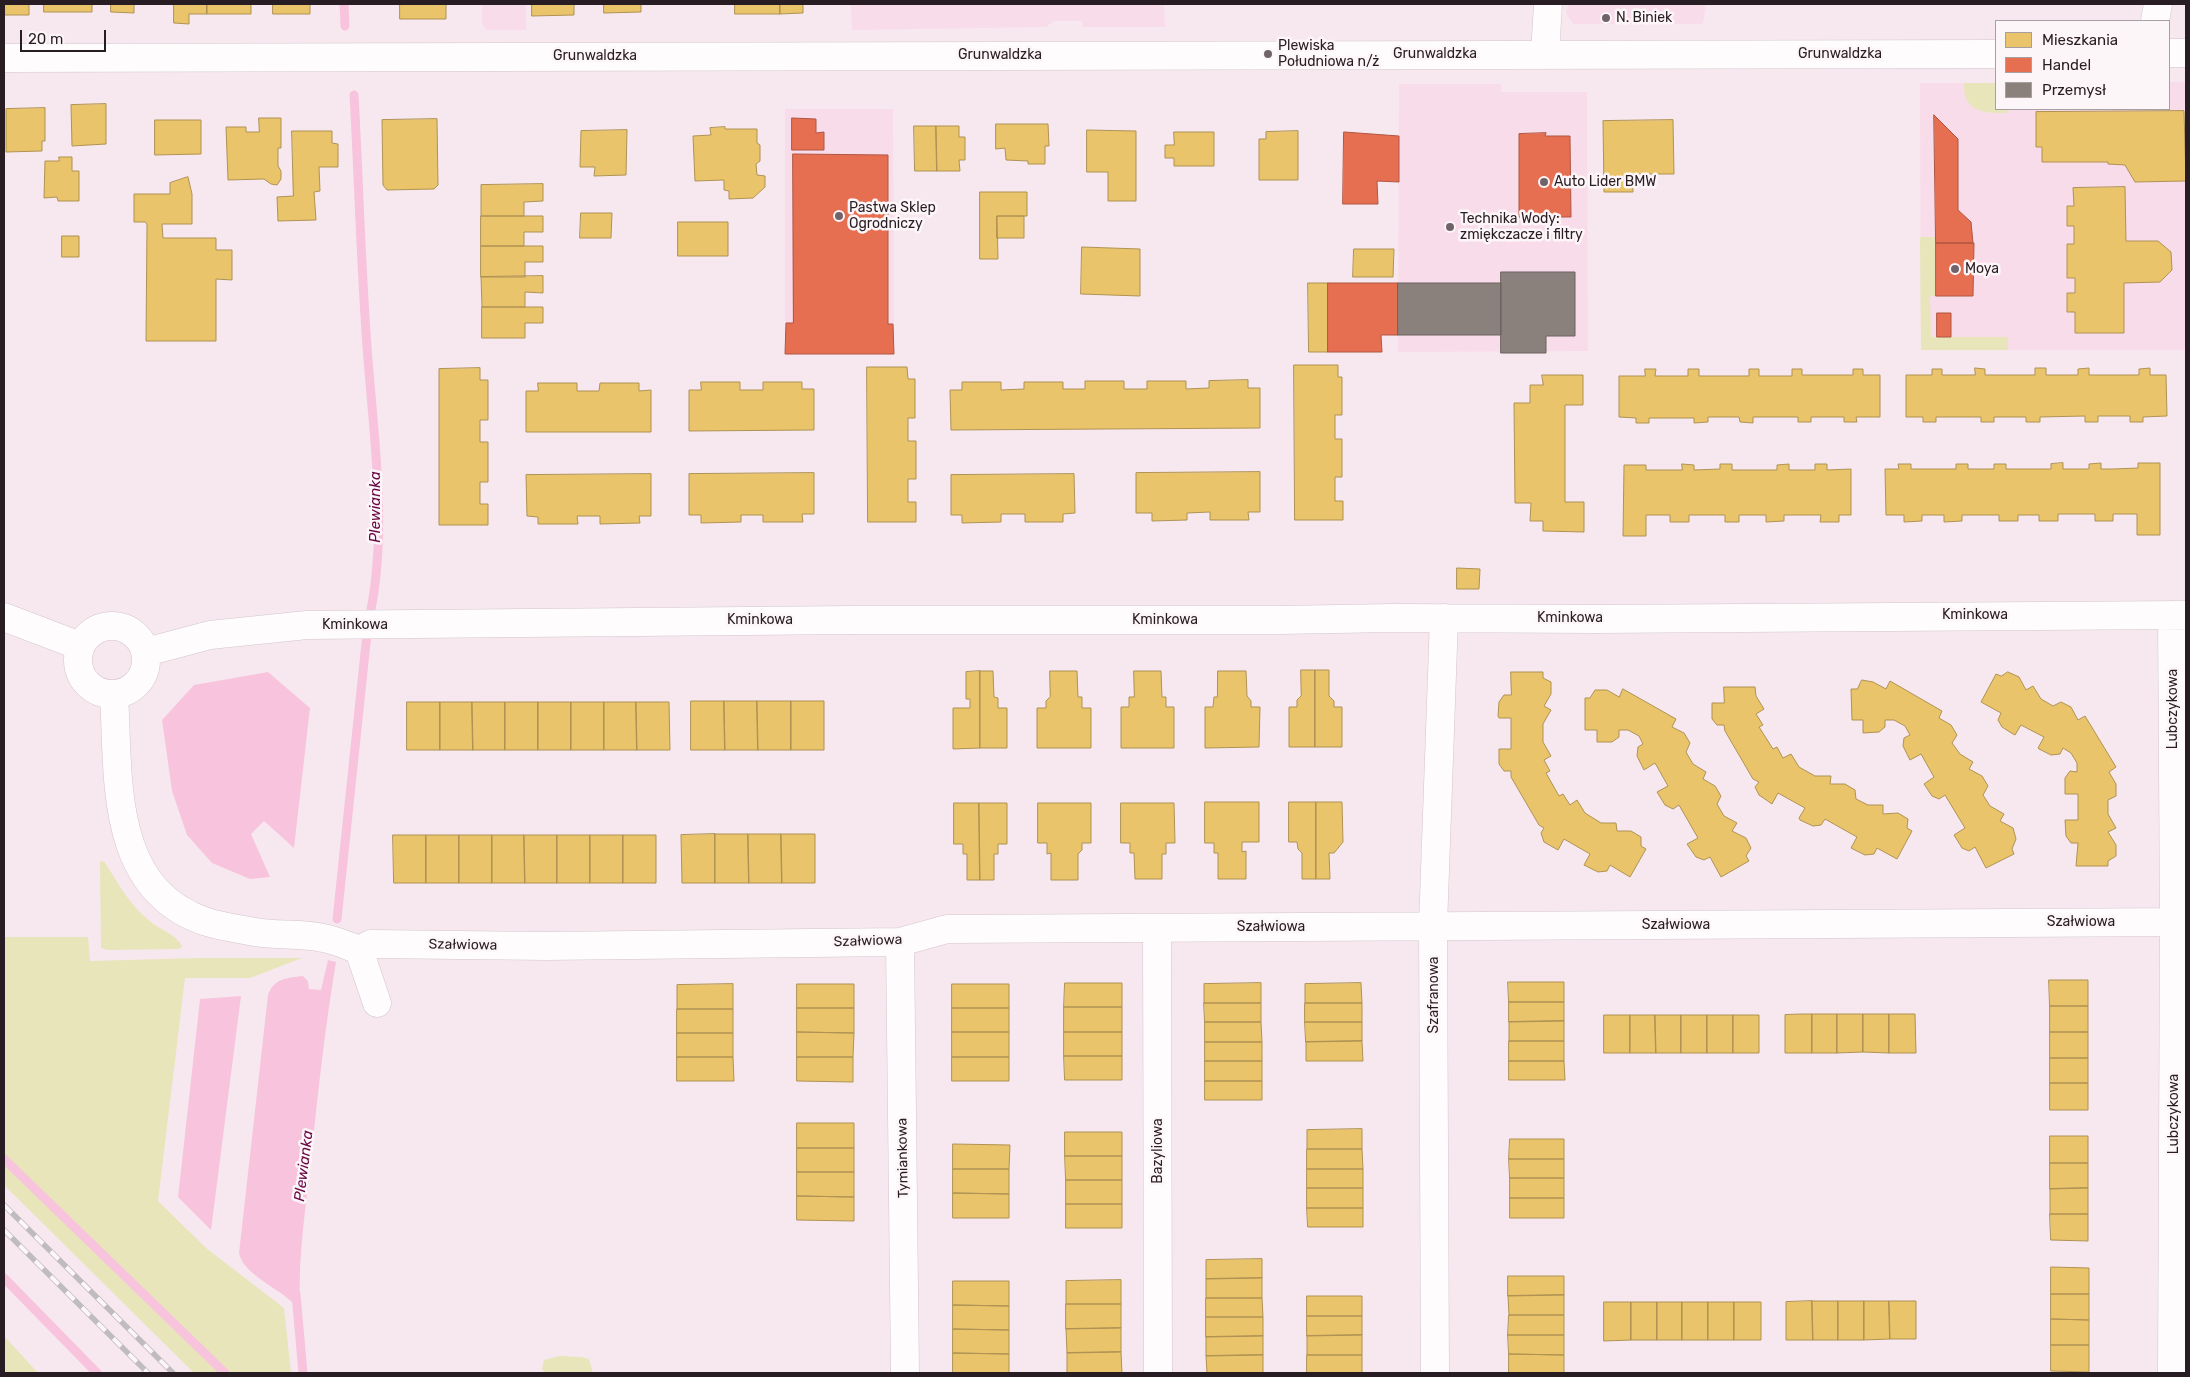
<!DOCTYPE html>
<html>
<head>
<meta charset="utf-8">
<style>
	body { margin:0 }
	#map { position:relative; width:2190px; height:1377px; overflow:hidden; background:#f7e8ef; font-family:Rubik,sans-serif }
	canvas { display:block }
	.frame { position:absolute; inset:0; border:5px solid #281d22; pointer-events:none }
	.legend { position:absolute; left:1995px; top:20px; width:175px; height:90px; box-sizing:border-box; background:#fdf6f9; border:1px solid #a89fa3; margin:0; padding:6px 9px; list-style:none; font-size:15px; color:#281d22 }
	.legend li { display:flex; align-items:center; gap:10px; height:25px }
	.legend b { width:25px; border:1px solid #a89fa3 }
	.scale { position:absolute; left:20px; top:30px; width:86px; height:22px; box-sizing:border-box; border:2px solid #281d22; border-top:0; padding-left:6px; font-size:15px; line-height:18px; white-space:nowrap; color:#281d22; -webkit-text-stroke:4px #fdf6f9; paint-order:stroke }
</style>
</head>
<body>
<div id="map">
<canvas width="2190" height="1377"></canvas>
<div class="frame"></div>
<ul class="legend">
<li><b style="height:14px;background:#e9c46a"></b>Mieszkania</li>
<li><b style="height:14px;background:#e76f51"></b>Handel</li>
<li><b style="height:14px;background:#8a817c"></b>Przemysł</li>
</ul>
<div class="scale">20 m</div>
</div>
<script>
const context = document.querySelector('canvas').getContext('2d');
context.lineJoin = 'round';
function fill(path, color) {
  context.fillStyle = color;
  context.fill(path, 'evenodd');
}
function strokePath(path, color, width, dash) {
  context.strokeStyle = color;
  context.lineWidth = width;
  context.lineCap = dash ? 'butt' : 'round';
  context.setLineDash(dash || []);
  context.stroke(path);
}
function drawText(font, color, halo, rows, align = 'center') {
  context.font = font + ' Rubik,sans-serif';
  context.lineWidth = 5;
  context.setLineDash([]);
  context.textBaseline = 'middle';
  context.strokeStyle = halo;
  context.fillStyle = color;
  for (const [text, x, y, turn = 0] of rows) {
    context.save();
    context.translate(x, y);
    context.rotate((+turn || 0) * Math.PI / 180);
    context.textAlign = isNaN(turn) ? turn : align;
    if (halo) context.strokeText(text, 0, 0);
    context.fillText(text, 0, 0);
    context.restore();
  }
}
fill(new Path2D(`
	M482 4H526V30H486L482 23Z
	M851 4H1164L1165 27H1082V21H1054L1046 27 852 30Z
	M1568 4H1706L1703 24H1573L1566 13Z
	M2169 82H2186V350H1921L1920 83H1996V109H2169Z
	M1399 84H1501V92H1587L1588 351 1398 352Z
	M785 109H893L894 354H785Z`), '#f9dce9');
fill(new Path2D(`
	M1964 83H1996V109H2007V113C1983 113 1963 112 1964 83Z
	M1920 237H1936V296H1930L1931 337H2008V350H1921Z
	M104 861C118 883 130 906 152 923 160 929 180 937 182 947L178 949 107 950 101 948 100 862Z
	M4 937H88L90 961 199 958H302L250 978H185L158 1201 206 1248 284 1308 291 1373H194L4 1185Z
	M4 1336 38 1373H4Z
	M560 1356 581 1357 589 1359 593 1373H546L542 1369 544 1360Z`), '#e7e5b9');
fill(new Path2D(`
	M268 672 310 708 294 848 264 821 251 834 270 877 250 879 212 863 187 835 172 791 162 720 194 685Z
	M328 960 336 962C325 1027 318 1093 311 1159 306 1207 298 1255 300 1303H293C278 1288 243 1274 239 1253L268 995C274 978 287 978 303 976L308 981 309 989 321 990Z
	M241 996 211 1230 178 1197 200 999Z`), '#f8c4dd');
const homes = new Path2D(`
	M4 4H29V15H4Z
	M44 4H92V12H44Z
	M111 4H134V13L111 12Z
	M174 4H207V14H189V24L174 23Z
	M207 4H251V14H207Z
	M273 4H310V14H273Z
	M400 4H446V19H400Z
	M532 4H574V15L532 16Z
	M604 4H641V12L604 13Z
	M735 4H780V14H735Z
	M780 4H803V13L780 14Z
	M106 104V144L72 146 71 105Z
	M45 108V141H42V151L6 152V109Z
	M2184 111 2186 181 2135 182 2125 165 2108 164V162H2042V147H2036V112Z
	M259 118H281V148H278V166L281 171V179L277 185 271 184 264 179 228 180 226 127H246V132H259Z
	M437 119 438 185 434 189 387 190 383 185 382 120Z
	M155 120H201V154L155 155Z
	M1673 120 1674 174H1632L1633 192H1604L1603 121Z
	M996 124H1048L1049 146H1045V164H1028V161L1006 160 1005 148 996 149Z
	M914 126H936L937 171H915Z
	M936 126H959V137H965V160H959L960 171H937Z
	M725 127V129H757V143L760 145V161L756 164 757 175 765 176V187L753 198 729 199V191L724 190V180L695 181 693 136 711 135 710 128Z
	M627 130 626 175 594 176 595 167H580L581 131Z
	M1087 130 1136 131V201H1108V172H1087Z
	M292 131H332V143L338 144V167H319L320 191 314 192 316 220 278 221 277 197 293 196Z
	M1298 131V180H1259V139H1266V132Z
	M1174 132H1214V166H1174V158H1165V145H1174Z
	M59 157H72V171H79V201H58L57 197 44 198 45 161H59Z
	M188 177 192 194V224H162L163 238H216V250H232V280L216 279V341H146L147 224 145 222H134V194H170V183Z
	M543 184V201L524 202V216H481V185Z
	M2125 187 2126 241H2158L2171 252 2172 270 2160 282 2124 283V333H2075V312H2067V293H2075V278H2067V244H2074V226H2067V206H2074L2073 188Z
	M980 192H1027V216H997L998 259H980Z
	M581 213H612L611 238H580Z
	M481 216H543V232H524V246H481Z
	M997 216H1024V238H997Z
	M678 222H728V256H678Z
	M62 236H79V257H62Z
	M481 246H543V262H525V277H481Z
	M1082 247 1140 249V296L1081 294Z
	M1354 249H1394L1393 277H1353Z
	M543 276V293L525 292V307H482L481 277Z
	M1308 283H1328V352H1309Z
	M482 307H543V323H525V338H482Z
	M1294 365H1338V377H1342V415H1335V439H1342V477H1335V501H1343V520H1295Z
	M867 367H907L908 379H915V418H908V441H916V479H908V502H916V522H868Z
	M480 368V380H488V420H480V442H488V482H480V504H488V525H439V369Z
	M1975 368 1985 369V375H2035V368H2046V375H2078V369L2089 368V375H2139V369L2150 368V375H2166L2167 416 2143 417V422H2130V416H2098V422H2085V416L2040 417V422H2026V417H1994V422H1981V417H1936V422H1923V417H1906V375H1932V369H1942V375H1975Z
	M1645 369H1656L1655 376H1688V369H1699V376H1749V369H1759V376H1792V369H1802V375H1853V369H1863V375H1880V417H1856L1857 422H1844V417H1811V422H1798V417H1753V423L1740 422 1739 417H1708V422L1694 423V418H1649V423H1636V418L1619 417V376H1645Z
	M1542 375H1583V405H1565V502H1584V532L1543 531V521H1530L1531 503H1515L1514 403H1530V385H1543Z
	M1248 380V388H1260V428L951 430 950 390H962V382H1001V390L1024 389V382H1063V389H1085V381H1124V389H1147V381H1186V389L1209 388V381Z
	M701 382H740V390H763V382H802V389H814V430L689 431V390H701Z
	M538 383H577V391H599L600 383H639V391L651 390V432H526V391H538Z
	M2063 463V469H2089V464L2101 463V469H2113L2138 468V463H2160V535H2137V514H2113V521H2095V514H2058V521H2039V515H2018V521H1999V515H1962V521L1944 522V515H1922V521L1904 522V515H1886L1885 469H1899L1898 464H1911V469H1956V464H1968V469H1994V464H2006V469H2051V464Z
	M1682 464 1694 465V470L1720 469V464H1732V470H1777V465L1789 464V470H1815V464H1827V470L1851 469V515H1839V522H1820L1821 515H1784V521L1766 522V515H1739V522H1725V515H1689V522H1670V515H1646V536H1623L1624 465H1646V470H1682Z
	M1260 472V512H1248L1249 520H1210V512L1187 513V520L1152 521V513H1136V473Z
	M814 473V514H802L803 522H763V515H741V522L701 523V515H689V474Z
	M651 474V516H639L640 523 600 524V516H577L578 524H538V517L527 516 526 475Z
	M1074 474 1075 513 1063 514V522H1025V514H1001V522L962 523V515H951V475Z
	M1457 568 1480 569 1479 589H1457Z
	M1301 670H1315V747H1289V707H1297V700L1301 696Z
	M1315 670H1329V696L1334 701V707H1342V747H1315Z
	M980 671H993L994 697 998 698V708H1007V748H980Z
	M980 671V748L953 749V708H970V699H966V672Z
	M1050 671H1077L1078 697H1082V708H1091V748H1037V708H1046V701L1050 697Z
	M1134 671H1161L1162 697H1166V707H1174V748H1121V707H1129V697H1134Z
	M1218 671H1246L1247 696 1251 701V707H1260L1259 747 1205 748V707H1213L1214 697H1217Z
	M1511 672H1543V678L1551 682V694L1544 706 1551 710 1543 724V742L1551 756 1544 760 1550 771 1546 773 1559 796 1563 794 1570 805 1577 800 1585 813 1601 823H1616L1617 831H1631L1641 837V846L1646 849 1630 877 1610 865 1607 871 1598 872 1584 865 1590 854 1564 839 1558 850 1544 842 1541 833 1544 828 1539 825 1511 777V771H1504L1499 764V749H1511V718H1499L1498 716 1499 702 1504 695H1511Z
	M2008 672 2019 677 2026 690 2033 686 2041 699 2053 706 2061 702 2071 707 2078 720 2085 716 2116 767 2109 772 2116 784V796L2108 800V814L2116 828 2108 832 2116 845V856L2108 861V866H2076L2078 843H2071L2066 836 2065 820H2078V794H2065V778L2070 771 2077 772V763L2071 753 2063 748 2060 754 2051 755 2039 749 2038 748 2044 737 2021 725 2015 735 2013 734 2002 727 1998 720 2001 713 1981 702 1996 674 2001 676Z
	M1862 680 1873 682 1886 689 1890 681 1942 711 1939 718 1951 725 1957 735 1952 743 1960 754 1973 762 1969 769 1982 776 1988 786 1983 795 1990 806 2004 814 2000 821 2013 828 2016 839 2012 849 2014 854 1986 868 1975 847 1969 851 1962 848 1954 835 1965 828 1945 795 1939 799 1932 796 1924 784 1934 777 1921 754 1910 760 1903 746 1904 738 1910 735 1905 726 1894 720H1885V727L1879 732 1863 733V720H1852L1851 689H1857Z
	M1724 687H1755L1756 696 1764 709 1756 714 1763 725 1759 727 1773 749 1777 747 1783 758 1791 754 1799 767 1815 776H1831L1830 784H1845L1855 790 1856 799 1868 805H1883V814L1898 813 1908 819 1907 828 1912 831 1897 859 1877 848 1874 854 1865 855 1851 848 1857 837 1825 819 1821 825 1813 826 1800 820 1799 818 1805 808 1778 793 1772 804 1759 795 1755 787 1759 782 1753 779 1725 731 1724 725H1717L1712 719V703H1724Z
	M1623 689 1676 719 1672 727 1684 733 1690 743 1686 752 1693 764 1706 772 1703 779 1715 786 1721 796 1717 804 1724 816 1737 823 1732 831 1746 838 1751 848 1746 856 1749 861 1721 877 1710 857 1704 860 1696 857 1687 844 1698 838 1679 805 1673 809 1665 805 1657 792 1668 786 1655 763 1644 770 1637 756 1638 747 1643 744 1639 736 1628 730H1619V737L1612 742H1597V730H1585V698H1590L1595 690H1607L1619 697Z
	M691 701H724L725 750H691Z
	M724 701H757L758 750H725Z
	M757 701H791V750H758Z
	M791 701H824V750H791Z
	M407 702H440V750H407Z
	M440 702H472L473 750H440Z
	M472 702H505V750H473Z
	M505 702H538V750H505Z
	M538 702H571V750H538Z
	M571 702H604V750H571Z
	M604 702H636L637 750H604Z
	M636 702H669L670 750H637Z
	M1205 802H1259V842H1242V852L1246 851V879H1218V853H1214V843H1205Z
	M1289 802H1316V879H1302V853L1298 849 1297 842H1289Z
	M1316 802H1342L1343 842 1334 853H1329L1330 879H1316Z
	M954 803H979L980 880H967V854H963V844H954Z
	M979 803H1007V844H998V854H994V880H980Z
	M1038 803H1091V843H1082V850L1078 854V880H1051V853L1047 854V843H1038Z
	M1121 803H1174L1175 843H1166V854H1162V879H1135L1134 853H1130V843H1121Z
	M715 834H748L749 883H715Z
	M715 834V883H682L681 835Z
	M748 834H781L782 883H749Z
	M781 834H815V883H782Z
	M393 835H426V883H394Z
	M426 835H459V883H426Z
	M459 835H492V883H459Z
	M492 835H524L525 883H492Z
	M524 835H557V883H525Z
	M557 835H590V883H557Z
	M590 835H623V883H590Z
	M623 835H656V883H623Z
	M2049 980H2088V1006H2050Z
	M1508 982H1564V1002H1509Z
	M1065 983H1122V1007H1064Z
	M1261 983V1003H1204V984Z
	M1361 983 1362 1003H1305V984Z
	M733 984V1009H677V985Z
	M797 984H854V1008H797Z
	M952 984H1009V1008H952Z
	M1509 1002H1564V1021L1509 1022Z
	M1204 1003H1261V1022H1205Z
	M1305 1003H1362V1022H1305Z
	M2050 1006H2088V1032H2050Z
	M1064 1007H1122V1032H1064Z
	M797 1008H854V1033L797 1032Z
	M952 1008H1009V1032H952Z
	M677 1009H733V1033H677Z
	M1801 1014H1812V1053H1785V1015Z
	M1812 1014H1837V1053H1812Z
	M1837 1014H1863V1052L1837 1053Z
	M1863 1014H1889V1053L1863 1052Z
	M1889 1014H1915L1916 1053H1889Z
	M1604 1015H1630V1053H1604Z
	M1630 1015H1655L1656 1053H1630Z
	M1655 1015H1681V1053H1656Z
	M1681 1015H1707V1053H1681Z
	M1707 1015H1733V1053H1707Z
	M1733 1015H1759V1053H1733Z
	M1564 1021V1041H1509V1022Z
	M1205 1022H1261L1262 1042H1205Z
	M1305 1022H1362V1041L1306 1042Z
	M797 1032 854 1033 853 1057H797Z
	M952 1032H1009V1057H952Z
	M1064 1032H1122V1056H1064Z
	M2050 1032H2088V1058H2050Z
	M677 1033H733V1057H677Z
	M1362 1041 1363 1061H1306V1042Z
	M1509 1041H1564V1061H1509Z
	M1205 1042H1262V1061H1205Z
	M1064 1056H1122V1080H1065Z
	M677 1057H733L734 1081H677Z
	M797 1057H853V1082L797 1081Z
	M952 1057H1009V1081H952Z
	M2050 1058H2088V1083H2050Z
	M1205 1061H1262V1081H1205Z
	M1509 1061H1564L1565 1080H1509Z
	M1205 1081H1262V1100H1205Z
	M2050 1083H2088V1110H2050Z
	M797 1123H854V1148H797Z
	M1362 1129V1149H1307V1130Z
	M1065 1132H1122V1156H1065Z
	M2050 1136H2088V1163H2050Z
	M1510 1139H1564V1159H1509Z
	M953 1144 1010 1145 1009 1169H953Z
	M797 1148H854V1172H797Z
	M1307 1149H1362L1363 1169H1307Z
	M1065 1156H1122V1180H1066Z
	M1509 1159H1564V1178H1510Z
	M2050 1163H2088V1188L2050 1189Z
	M953 1169H1009V1194L953 1193Z
	M1307 1169H1363V1188H1307Z
	M797 1172H854V1197L797 1196Z
	M1510 1178H1564V1198H1510Z
	M1066 1180H1122V1204H1066Z
	M1307 1188H1363V1208H1307Z
	M2088 1188V1214H2050V1189Z
	M953 1193 1009 1194V1218H953Z
	M797 1196 854 1197V1221L797 1220Z
	M1510 1198H1564V1218H1510Z
	M1066 1204H1122V1228H1066Z
	M1307 1208H1363V1227H1308Z
	M2050 1214H2088V1241L2051 1240Z
	M1262 1259V1278L1206 1279V1260Z
	M2051 1267 2089 1268V1294H2051Z
	M1508 1276H1564V1295L1508 1296Z
	M1262 1278V1298H1206V1279Z
	M1121 1280V1304H1066V1281Z
	M953 1281H1009V1306L953 1305Z
	M2051 1294H2089V1320L2051 1319Z
	M1564 1295V1315H1509L1508 1296Z
	M1307 1296H1362V1316H1307Z
	M1206 1298H1262L1263 1317H1206Z
	M1812 1301 1813 1340H1786V1302Z
	M1812 1301H1838V1340H1813Z
	M1838 1301H1864V1340H1838Z
	M1864 1301H1889L1890 1339 1864 1340Z
	M1889 1301H1916V1339H1890Z
	M1604 1302H1631V1340L1604 1341Z
	M1631 1302H1657V1340H1631Z
	M1657 1302H1682V1340H1657Z
	M1682 1302H1708V1340H1682Z
	M1708 1302H1734V1340H1708Z
	M1734 1302H1761V1340H1734Z
	M1066 1304H1121V1328L1066 1329Z
	M953 1305 1009 1306V1330L953 1329Z
	M1509 1315H1564V1335H1508Z
	M1307 1316H1362V1335L1307 1336Z
	M1206 1317H1263V1336L1206 1337Z
	M2051 1319 2089 1320V1345H2051Z
	M1121 1328V1352L1067 1353 1066 1329Z
	M953 1329 1009 1330V1354L953 1353Z
	M1362 1335V1355H1307V1336Z
	M1508 1335H1564V1355L1509 1354Z
	M1263 1336V1355L1206 1356V1337Z
	M2051 1345H2089V1372L2051 1371Z
	M1121 1352 1122 1373H1067V1353Z
	M953 1353 1009 1354V1373H953Z
	M1509 1354 1564 1355V1373H1509Z
	M1263 1355V1373H1207L1206 1356Z
	M1307 1355H1362V1373H1307Z`);
fill(homes, '#e9c46a');
strokePath(homes, '#af9254', 1);
const shops = new Path2D(`
	M1934 115 1958 139V210L1971 222 1973 243H1936Z
	M792 118 816 119V133L824 132V150H792Z
	M1344 132 1399 136V182L1377 181 1378 204H1343Z
	M1546 133 1545 136H1570L1571 217H1519V134Z
	M793 154 888 155V324H893L894 354H785L786 323H793Z
	M1936 243H1974L1973 296H1936Z
	M1328 283H1398V335H1381L1382 352H1328Z
	M1937 313H1951V337H1937Z`);
fill(shops, '#e76f51');
strokePath(shops, '#ae5643', 1);
const industry = new Path2D(`
	M1501 272H1575V336H1546V353H1501Z
	M1398 283H1501V335H1398Z`);
fill(industry, '#8a817c');
strokePath(industry, '#6d6361', 1);
strokePath(new Path2D(`
	M344 4 345 26
	M337 919 368 624C388 538 375 447 368 360 361 272 359 183 354 95
	M4 1159 225 1373
	M4 1278 97 1373
	M296 1294 303 1373`), '#f8c4dd', 9);
const minor = new Path2D(`
	M2155 21 2158 4
	M2169 53H2186
	M1545 54 1548 4
	M4 58 1996 54
	M2172 615 2174 922 2172 1373
	M4 617 80 646
	M78 660a34 34 0 1 1 68 0a34 34 0 1 1-68 0Z
	M146 652 210 635 307 625 854 620H1279L1393 618 1597 619 2186 615
	M114 694C119 777 108 890 207 922 223 927 240 929 255 932 278 936 301 933 323 938 336 940 348 946 359 950
	M1157 928 1158 1373
	M900 942 905 1373
	M359 950 371 944 546 946 900 942 947 929 2186 922
	M359 950 377 1003
	M1435 1373 1433 926 1444 618`);
strokePath(minor, '#d3c5cb', 29);
strokePath(minor, '#fefcfd', 28);
const rail = new Path2D(`
	M4 1205 173 1373
	M4 1230 148 1373`);
strokePath(rail, '#c0bcbe', 5.5);
strokePath(rail, '#fdf6f9', 4, [11]);
for (const [x, y, r, color] of [
	[1606,18,5,"#70646a"],
	[1268,54,5,"#70646a"],
	[1544,182,5,"#70646a"],
	[839,216,5,"#70646a"],
	[1450,227,5,"#70646a"],
	[1955,269,5,"#70646a"]
]) {
  const dot = new Path2D();
  dot.arc(x, y, r, 0, 2 * Math.PI);
  context.fillStyle = color;
  context.fill(dot);
  strokePath(dot, '#fdf6f9', 2);
}
drawText('14px', '#281d22', '#fdf6f9', [
	["N. Biniek",1616,18],
	["Plewiska",1278,46],
	["Południowa n/ż",1278,62],
	["Auto Lider BMW",1554,182],
	["Pastwa Sklep",849,208],
	["Ogrodniczy",849,224],
	["Technika Wody:",1460,219],
	["zmiękczacze i filtry",1460,235],
	["Moya",1965,269]
], 'left');
drawText('14px', '#281d22', '#fdf6f9', [
	["Grunwaldzka",1435,54],
	["Grunwaldzka",1840,54],
	["Grunwaldzka",1000,55],
	["Grunwaldzka",595,56],
	["Kminkowa",1975,615],
	["Kminkowa",1570,618],
	["Kminkowa",760,620],
	["Kminkowa",1165,620],
	["Kminkowa",355,625],
	["Lubczykowa",2173,709,-90],
	["Szałwiowa",2081,922],
	["Szałwiowa",1676,925],
	["Szałwiowa",1271,927],
	["Szałwiowa",868,941,-2],
	["Szałwiowa",463,945,1],
	["Szafranowa",1434,995,-90],
	["Lubczykowa",2174,1114,-90],
	["Bazyliowa",1158,1151,-90],
	["Tymiankowa",903,1158,-91]
]);
drawText('italic 15px', '#6a0846', '#fdf6f9', [
	["Plewianka",376,507,-90],
	["Plewianka",304,1166,-83]
]);
</script>
</body>
</html>
